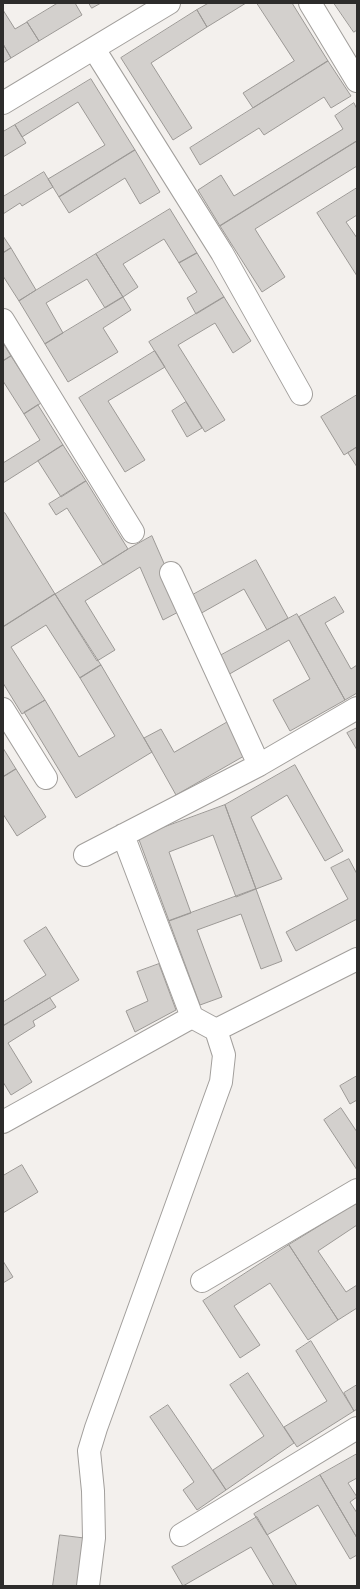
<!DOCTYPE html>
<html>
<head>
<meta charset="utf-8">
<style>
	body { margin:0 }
	#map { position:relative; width:360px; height:1589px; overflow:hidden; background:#f3f0ed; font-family:Bitter,serif }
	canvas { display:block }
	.frame { position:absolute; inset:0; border:4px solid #2d2c2b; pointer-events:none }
</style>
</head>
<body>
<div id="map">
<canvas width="360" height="1589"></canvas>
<div class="frame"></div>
</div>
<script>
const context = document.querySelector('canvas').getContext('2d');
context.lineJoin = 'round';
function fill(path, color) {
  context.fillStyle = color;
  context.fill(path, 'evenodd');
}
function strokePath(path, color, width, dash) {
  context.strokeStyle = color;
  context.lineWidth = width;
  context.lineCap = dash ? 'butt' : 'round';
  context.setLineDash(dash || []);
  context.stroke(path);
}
const building = new Path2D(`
	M58 3H75L82 15 39 41 27 22Z
	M89 3H101L92 8Z
	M209 3H246L207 27 197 10Z
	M257 3H292L328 61 253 108 243 93 294 61Z
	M334 3H357V30L354 32Z
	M3 10 15 29 27 22 39 41 11 58 3 44Z
	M197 10 207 27 151 63 192 128 173 140 121 58Z
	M3 44 11 58 3 63Z
	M328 61 351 96 331 108 324 97 264 135 259 128 200 165 190 148Z
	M91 79 135 150 59 197 48 179 105 145 78 102 22 137 15 125Z
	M354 103 357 109V141L220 226 198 190 221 175 234 196 343 129 335 116Z
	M15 125 26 143 3 157V132Z
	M357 141V166L255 229 285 277 262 292 220 226Z
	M135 150 160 192 140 204 125 178 69 213 59 197Z
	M44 172 53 187 22 206 20 203 3 214V197Z
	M357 188V215L346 222 357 238V276L317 213Z
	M170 209 197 253 179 263 164 239 123 264 138 287 123 297 96 254Z
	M3 236 11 248 3 253Z
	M11 248 36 290 19 301 3 276V253Z
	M197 253 224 297 196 314 187 298 197 292 179 263Z
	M96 254 123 297 105 308 87 279 46 303 63 333 45 344 19 301Z
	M123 297 131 310 103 328 118 352 68 382 45 344Z
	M224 297 251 341 233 353 215 323 178 345 225 420 205 432 149 342Z
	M3 343 11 356 3 361Z
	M155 351 165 367 108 401 145 460 125 472 79 398Z
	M11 356 41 403 24 414 3 381V361Z
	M357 395V447L344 455 321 417Z
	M186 402 202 428 187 437 172 411Z
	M38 405 63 445 3 483V463L40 440 24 414Z
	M63 445 86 481 61 497 38 461Z
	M357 447V467L348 453Z
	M86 481 128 549 103 565 67 508 56 515 49 504Z
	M5 513 55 594 3 627V514Z
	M152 536 184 609 163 620 140 567 85 601 115 650 97 661 55 594 128 549Z
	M256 560 288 618 267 630 244 589 198 615 189 597Z
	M55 594 101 665 80 678 46 625 11 647 45 700 22 714 3 683V627Z
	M335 597 344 612 325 623 351 669 357 665V693L345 700 299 617Z
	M297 614 345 700 290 731 273 700 310 679 289 640 226 676 216 658Z
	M101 665 152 752 76 798 24 712 45 700 79 757 115 736 80 678Z
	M233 719 251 752 176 795 144 738 161 729 174 752Z
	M357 728V750L347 733Z
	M3 748 16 769 3 777Z
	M295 765 343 851 325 861 287 795 251 817 282 879 256 889 225 805Z
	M16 769 46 817 17 836 3 814V777Z
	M225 805 256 889 236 897 213 835 169 852 191 913 169 921 138 837Z
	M349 859 357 874V919L296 951 286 932 348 899 331 868Z
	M256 889 282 961 261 969 241 914 197 930 222 997 200 1005 169 921Z
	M46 927 79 980 3 1026V1002L46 975 24 941Z
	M159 964 176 1010 135 1032 126 1011 148 1001 137 972Z
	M50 998 56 1007 33 1021 35 1026 8 1043 32 1082 11 1095 3 1082V1026Z
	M357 1076V1100L350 1104 340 1086Z
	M341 1108 357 1132V1170L324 1120Z
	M22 1165 38 1192 3 1213V1176Z
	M357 1203V1225L318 1251 346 1292 357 1285V1308L338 1320 289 1245Z
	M289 1245 338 1320 308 1340 270 1283 234 1306 260 1345 240 1358 203 1301Z
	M3 1261 13 1277 3 1283Z
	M311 1341 354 1411 297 1447 284 1427 327 1401 296 1351Z
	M248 1373 294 1443 226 1490 213 1470 264 1436 230 1385Z
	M357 1385V1409L354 1411 344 1393Z
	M168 1405 226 1490 197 1510 183 1490 194 1482 150 1417Z
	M357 1454V1478L348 1483 357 1497 350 1502 357 1513V1538L320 1475Z
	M320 1475 357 1538V1555L350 1559 318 1505 267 1535 254 1514Z
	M257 1517 297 1586H274L251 1547 183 1586 172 1567Z
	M60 1535 84 1538 78 1586H53Z`);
fill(building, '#d3d0cd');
strokePath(building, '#9c9996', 1);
const minor = new Path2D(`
	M310 3 357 81
	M94 49 222 253 301 394
	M3 103 169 3
	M3 320 133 532
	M171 573 259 765
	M3 709 46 778
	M123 835 192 1017 216 1030 357 959
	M85 855 259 765 357 708
	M3 1122 192 1017
	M202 1281 357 1190
	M181 1535 357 1428
	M88 1586 94 1538 93 1491 89 1451 96 1428 221 1082 224 1055 216 1030`);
strokePath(minor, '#a29f9c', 24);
strokePath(minor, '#fff', 22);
</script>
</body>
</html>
